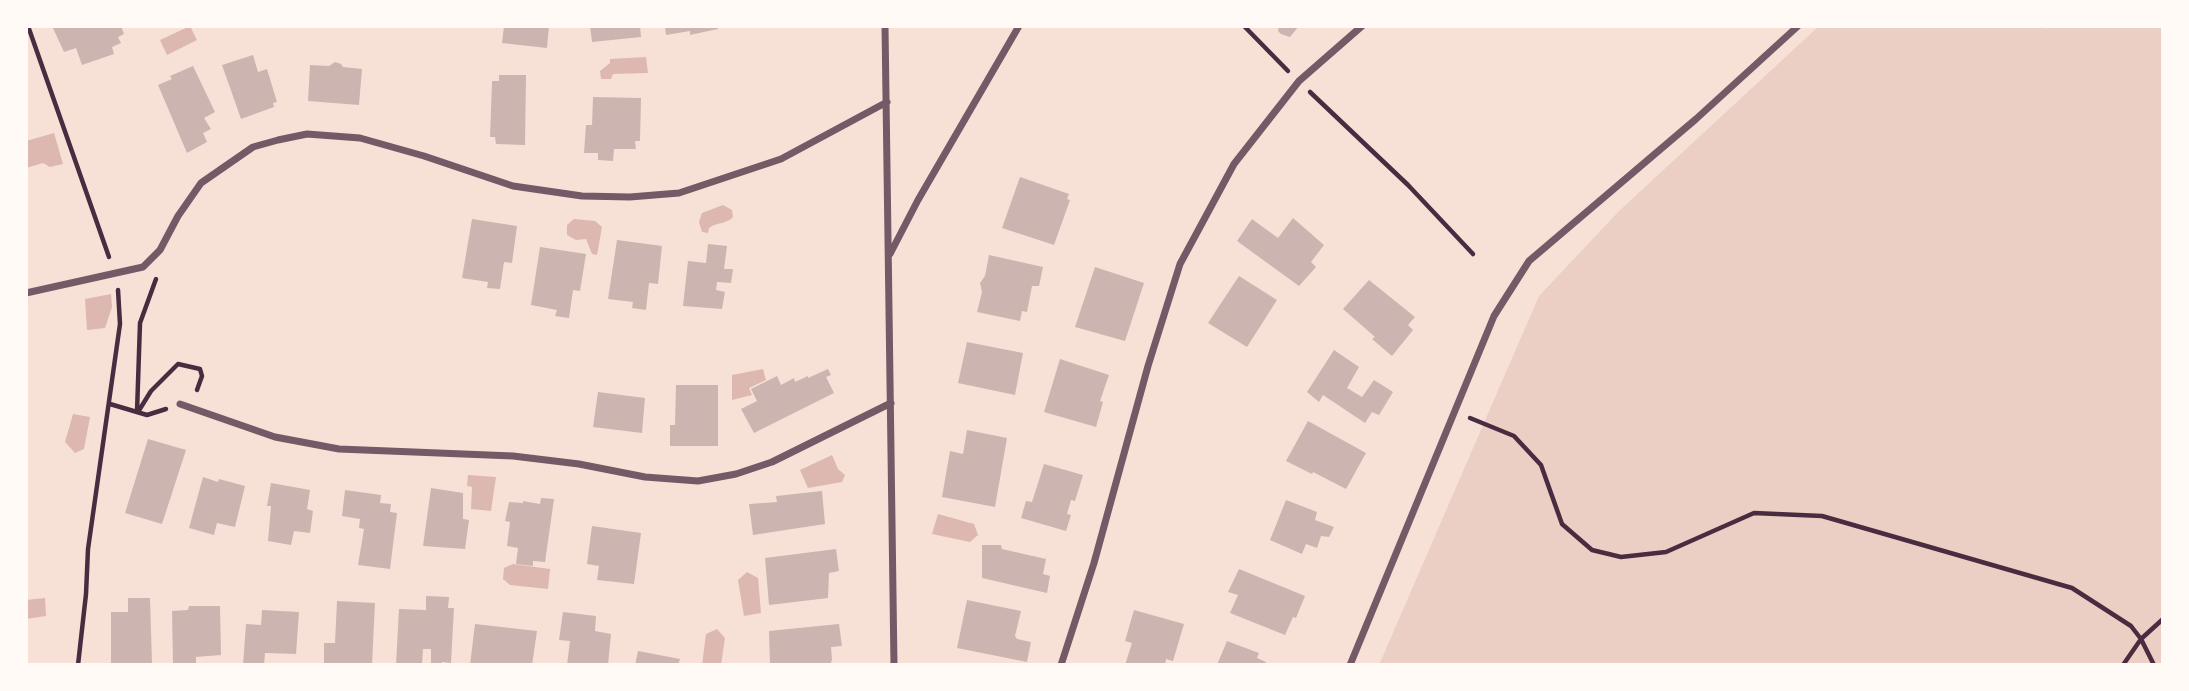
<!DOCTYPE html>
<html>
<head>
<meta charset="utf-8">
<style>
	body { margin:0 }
	#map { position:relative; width:2189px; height:691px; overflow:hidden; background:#f7e1d7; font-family:Commissioner,sans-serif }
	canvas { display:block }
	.frame { position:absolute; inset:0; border:28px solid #fffaf5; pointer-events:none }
</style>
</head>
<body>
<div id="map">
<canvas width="2189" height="691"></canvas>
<div class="frame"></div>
</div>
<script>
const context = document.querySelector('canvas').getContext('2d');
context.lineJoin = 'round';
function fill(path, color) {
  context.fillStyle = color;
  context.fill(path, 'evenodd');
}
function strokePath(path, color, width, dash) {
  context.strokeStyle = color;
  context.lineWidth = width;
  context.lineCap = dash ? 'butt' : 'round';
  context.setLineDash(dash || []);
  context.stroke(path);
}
fill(new Path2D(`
	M1819 26H2044L2047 29 2050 26H2163V665H1379L1539 296 1619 211Z`), '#ebcfc5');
fill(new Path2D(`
	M190 26 197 40 167 55 160 40Z
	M646 57 648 73 613 74 611 79H601L600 71 610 63V59Z
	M54 133 63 164 50 167 43 163 26 168V141Z
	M723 205 732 210 733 217C727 224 717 222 709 228L708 233 702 232 699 222 702 213Z
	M574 219 595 221 602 227 597 255 592 254 586 239 576 240 567 235V225Z
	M111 294 112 307 105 328 87 330 85 299Z
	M763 369 766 380 749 388 752 395 732 400V375Z
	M73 414 90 417 84 449 75 453 65 442Z
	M832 455 838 469 845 475 842 482 808 488 800 470Z
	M468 475 496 477 491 511 471 509 472 487 467 486Z
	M938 514 974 524 978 535 970 542 932 534Z
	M513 564 550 569 548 589 510 585 503 579 504 568Z
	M747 572 758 578 761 613 744 616 738 580Z
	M45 598 46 616 26 619V600Z
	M717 629 725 638 721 665H702L706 634Z`), '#dcb8b0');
fill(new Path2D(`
	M52 26H121L124 34 118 37 121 43 112 47 114 54 82 65 76 48 64 52Z
	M504 26H549L547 48 502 43Z
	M590 26H640L641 37 592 42Z
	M665 26H718V29L690 35V31L666 35Z
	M1279 26H1299L1290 37 1281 34 1278 31Z
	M253 55 258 72 267 69 277 102 273 103 274 107 241 119 222 65Z
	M335 62 341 64 343 67 362 69 359 105 308 101 310 65 329 66Z
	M193 66 215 112 204 118 211 129 203 133 207 142 187 153 158 85 172 79 170 76Z
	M499 75H526L525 145 496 144 495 137H490L492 81H499Z
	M593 97 641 98 640 141H635L636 149H614L613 161 598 160V153H584L586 125H592Z
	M1020 177 1069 194 1067 199 1070 200 1054 245 1002 228Z
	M1293 218 1324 245 1311 262 1316 267 1299 286 1237 241 1252 219 1278 238Z
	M472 219 517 226 512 263 504 262 500 289 487 288 488 282 462 278Z
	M617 240 662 246 658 284 649 283 646 310 632 308 633 302 608 299Z
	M708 244 727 246 724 269H733L731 283 717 282 716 290 725 292 722 309 683 306 688 261 706 263Z
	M540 247 586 254 580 291 573 290 569 318 555 316 557 310 531 305Z
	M989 255 1043 267 1039 286H1032L1027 312 1022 311 1020 321 977 312 982 292 980 283 985 276Z
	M1095 267 1144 283 1125 341 1075 327Z
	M1239 276 1277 300 1247 347 1208 323Z
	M1369 280 1415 317 1408 325 1413 330 1392 356 1372 339 1375 337 1343 309Z
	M967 342 1023 353 1015 395 958 383Z
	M1334 350 1359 367 1347 388 1362 397 1374 380 1393 392 1379 415 1372 412 1365 423 1323 395 1319 402 1307 392Z
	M1060 359 1109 375 1100 401 1103 402 1096 427 1044 412Z
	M828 369 831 375 826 377 834 393 754 433 741 409 757 401 751 389 777 376 781 385 794 378 795 382 808 376V378Z
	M676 385H718V446H670V425H675Z
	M598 392 645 398 642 433 593 427Z
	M1308 421 1366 453 1346 489 1313 472 1312 474 1286 461Z
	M967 430 1007 438 995 507 942 497 950 451 963 454Z
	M148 439 186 450 162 524 125 513Z
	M1044 464 1083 475 1075 501 1071 500 1067 514 1071 515 1066 531 1021 518 1026 501 1032 502Z
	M203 477 218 482 219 479 245 486 235 527 217 523 214 535 189 528Z
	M271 483 310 490 307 509 313 511 310 533 294 531 291 545 268 541 271 506H267Z
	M431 488 463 493V519L469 520 465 549 423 546Z
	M345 490 381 495 380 503 391 504 390 512 397 513 390 569 358 565 364 529 359 528 360 519 342 516Z
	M822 491 825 524 753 535 749 504 777 502 776 496Z
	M541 498 554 499 545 562 533 561V566L516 564 518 548 507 546 510 522 505 521 509 502 523 503V501L540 504Z
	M1286 500 1317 512 1315 520 1334 527 1329 537 1321 536 1317 548 1306 544 1302 554 1270 540Z
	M592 526 641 533 634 584 597 580 599 566 587 564Z
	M982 545H1001L1002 549 1046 559 1043 574 1050 576 1047 593 982 578Z
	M836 549 839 571 829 573 828 598 769 605 765 558Z
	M1239 569 1305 596 1296 618 1293 617 1285 635 1230 613 1238 595 1228 592Z
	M426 596 449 597 448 608H454L451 663 442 662V665H431V649H423L422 665H396L399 609 426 610Z
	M128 598H150L152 663 149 665 111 664V612H128Z
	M967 600 1021 611 1015 636 1017 639 1031 642 1027 662 957 648Z
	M337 601 375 603 372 665H324V643H335Z
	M189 606H220L221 655 196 657V665H173L172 611 188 610Z
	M262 610 299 612 296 654 265 653 264 665H243L246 624 261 625Z
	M1134 610 1184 624 1173 661 1166 659 1165 665H1125L1132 643 1125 641Z
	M563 612 596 616 595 631 611 634 608 665H567L570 641 559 640Z
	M475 624 537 631 532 665H470Z
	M839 624 842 646 831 647 832 660 830 665H770L769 631Z
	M1227 641 1259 653 1257 658 1266 662 1265 665H1217Z
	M638 651 680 659 678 665H635Z`), '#ccb4b1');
strokePath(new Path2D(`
	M28 26 109 257
	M1244 26 1288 71
	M1310 92 1408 185 1473 254
	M110 404 147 415 166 409
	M137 412 140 323 156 279
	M138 412 151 391 178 364 200 369 202 376 197 390
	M1470 418 1514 436 1541 465 1562 524 1592 550 1621 557 1666 552 1754 513 1822 516 2072 588 2131 626 2141 639 2154 665
	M78 665 86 594 88 549 120 324 118 290
	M2123 665 2141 639 2163 619`), '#4a2c40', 4.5);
strokePath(new Path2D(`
	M885 26 894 665
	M890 254 918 200 1019 26
	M26 293 143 267 160 250 178 216 201 183 253 147 278 140 307 134 360 138 424 156 513 186 582 196 630 197 679 193 781 159 887 102
	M180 404 275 437 339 449 513 456 579 464 645 477 698 481 736 474 772 462 891 403
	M1061 665 1094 563 1148 366 1180 264 1234 164 1299 81 1362 26
	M1350 665 1494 316 1529 261 1696 119 1798 26`), '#755966', 7);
</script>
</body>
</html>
